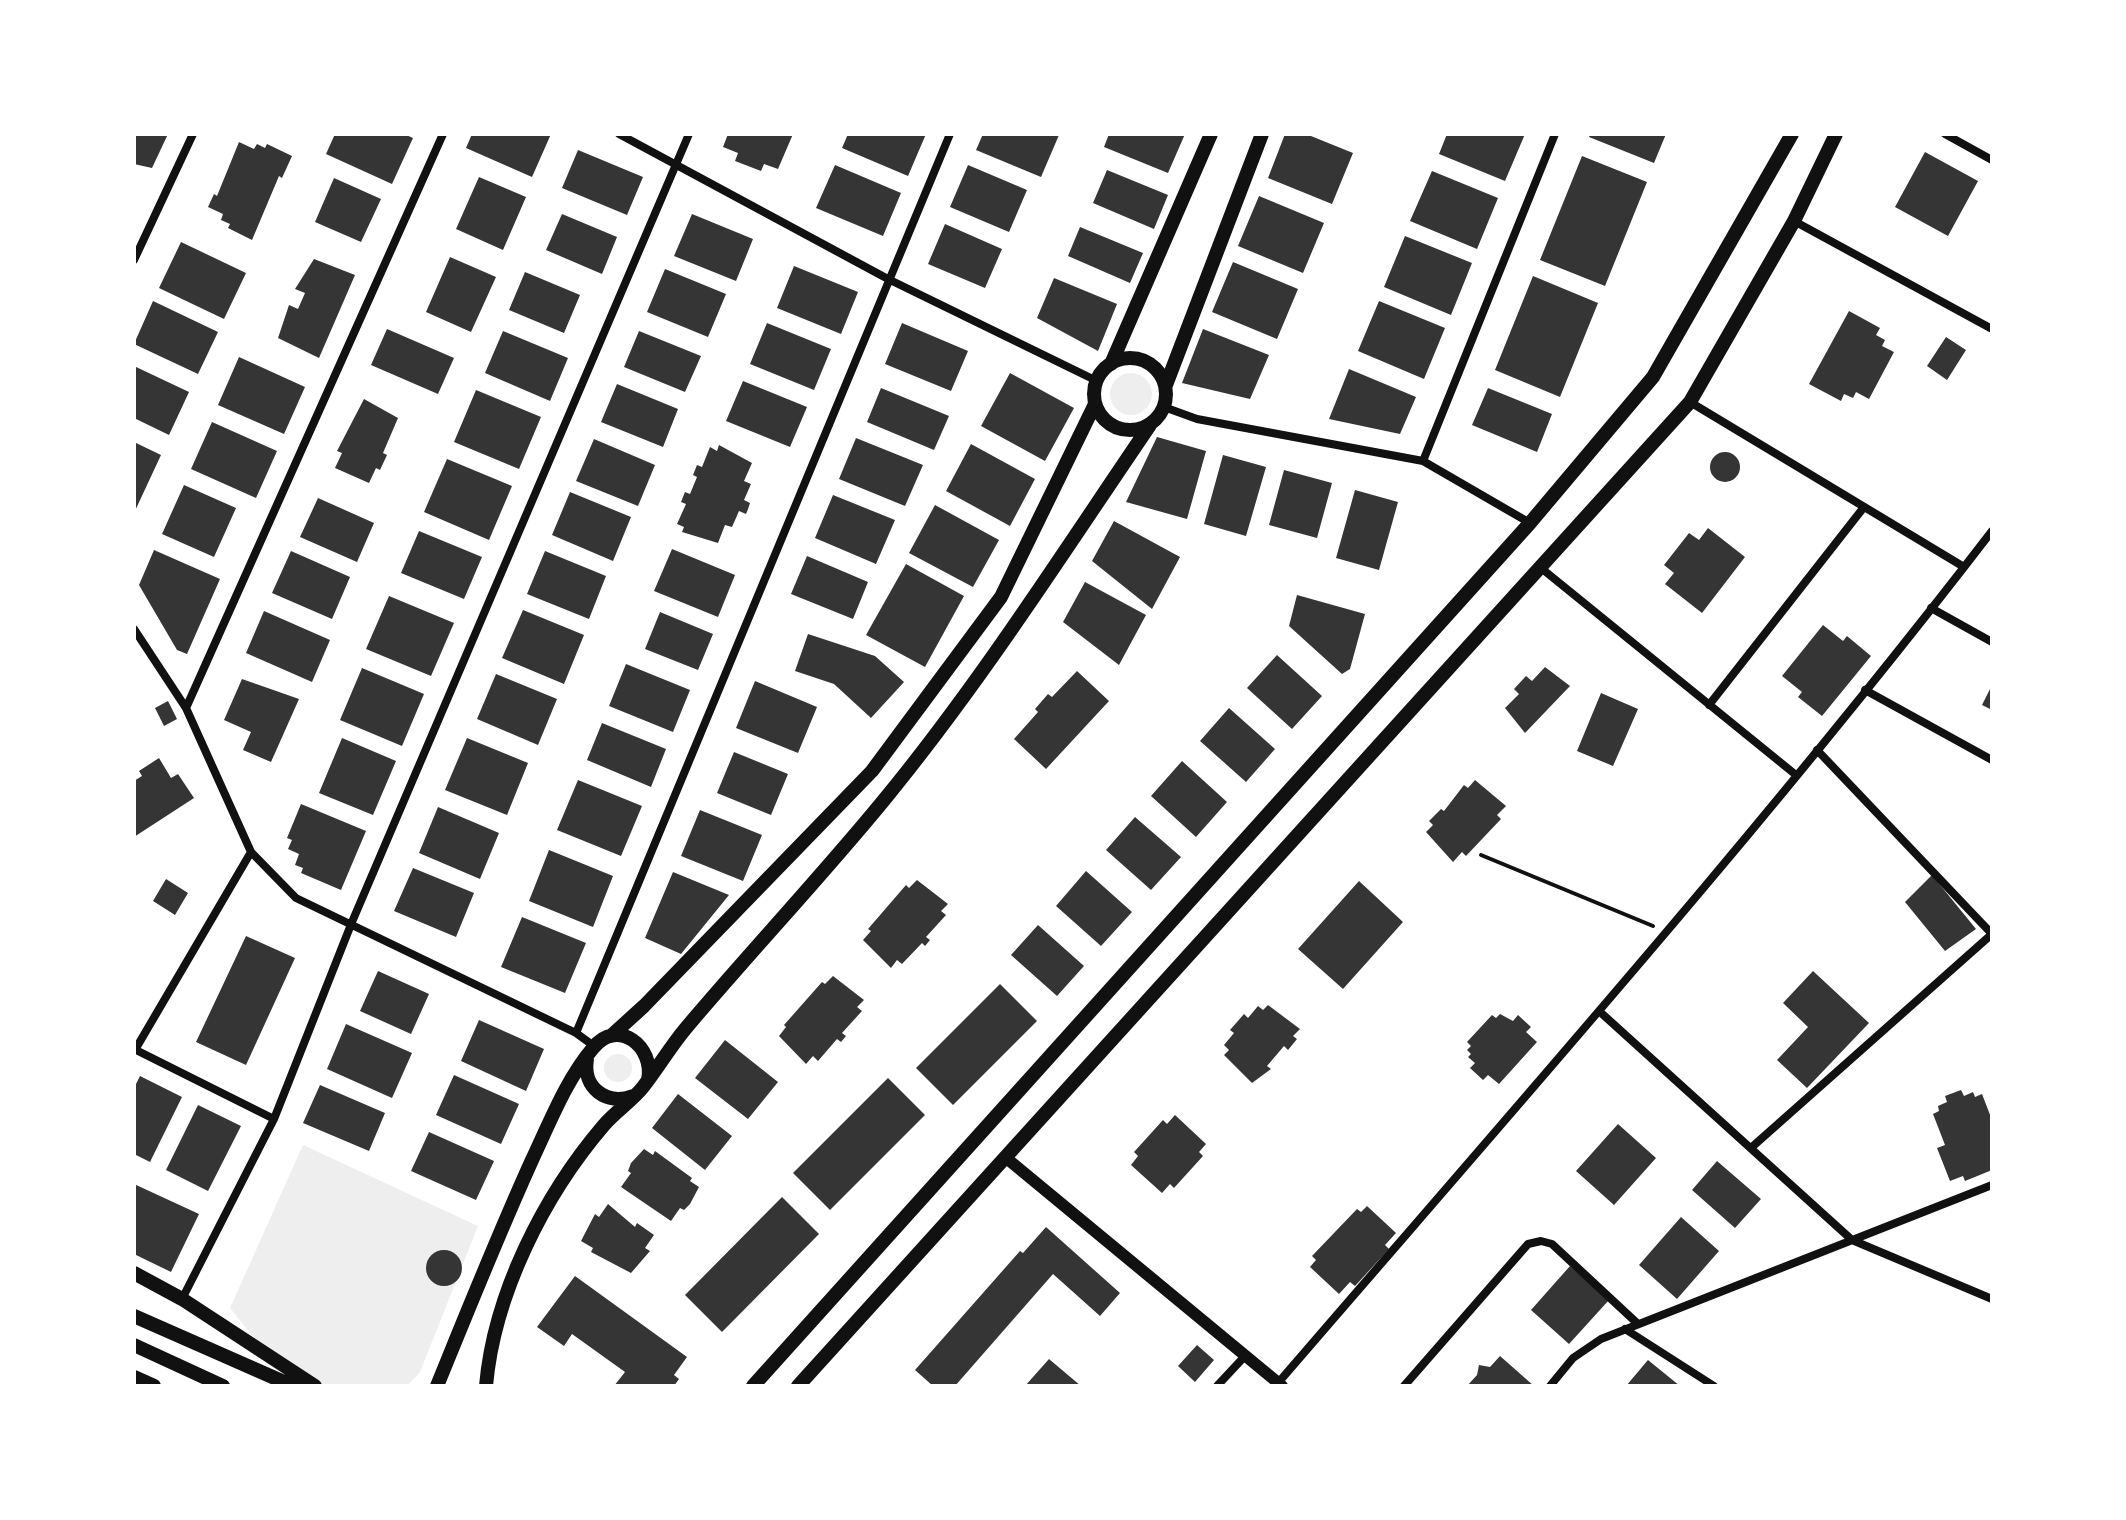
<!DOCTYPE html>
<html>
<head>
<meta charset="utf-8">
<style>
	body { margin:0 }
	#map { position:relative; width:2126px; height:1520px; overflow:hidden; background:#fff; font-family:Arial,sans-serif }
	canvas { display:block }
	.frame { position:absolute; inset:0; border:136px solid #fff; pointer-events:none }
</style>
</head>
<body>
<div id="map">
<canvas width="2126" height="1520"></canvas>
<div class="frame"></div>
</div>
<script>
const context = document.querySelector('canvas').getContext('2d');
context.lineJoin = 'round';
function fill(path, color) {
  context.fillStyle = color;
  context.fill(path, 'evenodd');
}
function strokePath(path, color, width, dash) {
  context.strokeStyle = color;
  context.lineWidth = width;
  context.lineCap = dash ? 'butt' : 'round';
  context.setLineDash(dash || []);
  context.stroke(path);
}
fill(new Path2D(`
	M1110 394a21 21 0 1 1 42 0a21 21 0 1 1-42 0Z
	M604 1068a14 14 0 1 1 28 0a14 14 0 1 1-28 0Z
	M303 1145 478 1226 420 1372 407 1386H321L255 1339 230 1308Z`), '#eee');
fill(new Path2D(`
	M134 134H168L152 168 134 164Z
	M335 134H404L413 138 392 184 326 154Z
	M472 134H551L532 177 466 148Z
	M728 134H793L778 169 764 164 761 171 735 161 738 153 723 147Z
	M848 134H926L908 176 842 148Z
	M983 134H1056L1059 135 1041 177 976 150Z
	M1109 134H1185L1168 173 1104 147Z
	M1285 134H1306L1353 153 1332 204 1268 178Z
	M1447 134H1525L1505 181 1439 154Z
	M1590 134H1666L1654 163 1589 137Z
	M239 142 254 149 257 144 265 148 267 144 292 156 282 178 279 176 252 240 228 228 230 224 221 220 223 214 208 207 214 194 217 196Z
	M578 150 643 177 627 215 562 188Z
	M1925 152 1978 181 1948 236 1895 207Z
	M1582 156 1647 182 1605 286 1540 260Z
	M835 165 901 193 883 236 816 208Z
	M968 165 1027 190 1009 232 950 207Z
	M1107 170 1168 195 1154 229 1093 203Z
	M1432 171 1498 198 1477 249 1410 221Z
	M479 177 526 197 503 250 456 229Z
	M334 178 381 199 361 242 315 222Z
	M1259 196 1324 223 1303 273 1238 246Z
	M562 214 617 237 602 274 546 250Z
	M692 214 753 239 736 281 674 256Z
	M945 224 1002 249 985 288 928 264Z
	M1080 227 1143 253 1130 283 1068 256Z
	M1405 236 1472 263 1451 315 1384 287Z
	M181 242 246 273 224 319 159 288Z
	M450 257 496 277 471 332 426 312Z
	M314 259 355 275 319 358 278 338 289 305 298 309 305 293 295 289Z
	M1233 262 1298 289 1277 339 1212 312Z
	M794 266 858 292 841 334 777 308Z
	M665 269 726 294 708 337 647 312Z
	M525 272 580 295 564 333 509 310Z
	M1533 276 1598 303 1560 397 1495 370Z
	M1054 278 1117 304 1098 351 1037 318Z
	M153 301 218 332 198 374 134 344Z
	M1379 301 1445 328 1424 379 1358 351Z
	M1849 311 1880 328 1876 335 1885 340 1882 346 1894 352 1869 399 1856 392 1853 398 1844 394 1841 401 1809 384Z
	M767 323 831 349 814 390 750 364Z
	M902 323 968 351 951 391 885 364Z
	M387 329 454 358 438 394 371 365Z
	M1203 329 1269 355 1250 399 1182 383Z
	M503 331 568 358 550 401 485 373Z
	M639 331 701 356 685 392 624 367Z
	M1946 337 1966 350 1947 380 1927 366Z
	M239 357 305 387 284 434 218 405Z
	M134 366 189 392 169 435 134 418Z
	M1349 369 1416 397 1400 434 1329 419Z
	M1010 373 1074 408 1045 461 981 426Z
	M743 381 807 407 790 447 726 421Z
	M617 384 678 409 663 447 601 422Z
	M881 388 949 416 934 450 867 422Z
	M1488 388 1552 414 1537 452 1472 425Z
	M476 390 541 417 519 469 454 442Z
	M364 399 398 418 383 453 387 455 380 470 376 468 369 483 335 468 342 453 337 451Z
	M212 422 277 451 256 498 191 469Z
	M1157 437 1206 451 1187 519 1126 502Z
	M856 438 923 465 905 506 839 479Z
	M594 439 655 465 638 506 576 481Z
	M134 442 161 455 134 513Z
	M971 444 1035 479 1010 526 946 491Z
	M719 445 752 463 744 481 751 484 744 500 750 503 748 509 746 514 739 511 732 527 725 525 718 543 682 532 684 527 677 524 686 504 681 502 685 492 690 494 697 477 693 475 697 465 702 467 710 447 717 451Z
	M1710 467a15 15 0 1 1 30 0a15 15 0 1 1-30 0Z
	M1223 455 1266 467 1246 536 1204 524Z
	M447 459 512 486 489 540 424 512Z
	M1284 470 1332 483 1317 538 1269 525Z
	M184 485 236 508 214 557 162 534Z
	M1355 490 1398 502 1379 570 1336 558Z
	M570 492 631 517 613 561 552 535Z
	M833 495 895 520 876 564 815 538Z
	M318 498 374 523 357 562 300 537Z
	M935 505 999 540 973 587 909 553Z
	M1114 521 1180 557 1152 609 1092 561Z
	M1708 528 1745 557 1702 613 1665 584 1674 573 1664 565 1689 533 1699 540Z
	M419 531 482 557 464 599 401 573Z
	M672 549 735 575 718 617 654 591Z
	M154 550 220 579 187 654 177 650 139 585Z
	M291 551 350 577 332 619 272 593Z
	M545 551 606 576 589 619 527 594Z
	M807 556 868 582 853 619 791 594Z
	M906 564 964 596 925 667 866 635Z
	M1085 582 1146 615 1119 665 1063 622Z
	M1297 595 1365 614 1350 669 1342 674 1289 626Z
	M389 596 454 623 431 676 366 649Z
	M523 610 584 635 564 684 502 658Z
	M264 611 330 640 312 682 246 653Z
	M660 612 713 634 698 670 645 649Z
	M1823 625 1843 641 1847 636 1871 656 1822 716 1798 697 1802 692 1782 676Z
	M808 634 875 656 904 682 871 718 834 684 795 671Z
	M1277 655 1322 696 1292 729 1247 688Z
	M626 664 690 690 673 732 609 706Z
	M1545 667 1570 686 1525 733 1505 708 1519 694 1514 689 1526 676 1532 681Z
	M362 668 424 694 402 746 340 720Z
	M1077 671 1109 701 1046 769 1014 739 1038 712 1035 709 1048 694 1052 697Z
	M496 674 557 699 538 745 477 719Z
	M242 679 299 699 271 762 243 750 251 732 224 720Z
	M755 681 817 707 798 753 736 728Z
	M1992 685V710L1982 705Z
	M1601 693 1638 709 1613 766 1577 751Z
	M168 701 177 719 164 726 155 708Z
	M1229 708 1275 749 1246 782 1200 741Z
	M602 723 666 749 651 787 587 760Z
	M342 738 396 761 373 815 319 793Z
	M467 738 528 763 507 815 445 790Z
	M734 752 788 774 771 815 717 793Z
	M159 758 171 778 178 774 194 798 134 837V781L142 776 139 771Z
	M1182 761 1227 802 1196 837 1151 796Z
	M578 780 642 806 621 856 557 830Z
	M1475 780 1506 806 1497 815 1501 819 1466 856 1462 852 1453 862 1426 832 1433 825 1429 821 1441 809 1444 811 1464 785 1468 788Z
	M301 804 366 831 341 890 301 873 303 868 295 865 299 854 288 849 292 840 287 838Z
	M438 807 499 833 480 879 419 853Z
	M700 810 762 835 743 881 681 856Z
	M1135 817 1181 857 1151 890 1106 850Z
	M549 850 613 876 593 927 529 901Z
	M413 868 474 893 456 937 394 911Z
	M1086 871 1132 912 1101 946 1056 906Z
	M673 872 729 895 681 954 645 938Z
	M1932 875 1976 929 1945 951 1905 902Z
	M166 879 188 893 175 915 153 901Z
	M917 880 948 904 941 911 946 915 926 937 930 940 925 946 922 943 902 964 897 960 891 968 863 940 871 931 868 929 906 885 909 888Z
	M1359 881 1403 922 1343 989 1298 949Z
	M522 917 586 943 565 993 501 967Z
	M1038 925 1084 966 1057 996 1011 955Z
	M246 936 295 958 246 1065 196 1042Z
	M378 971 429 994 411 1034 360 1011Z
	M1813 971 1869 1023 1807 1088 1777 1060 1808 1027 1783 1003Z
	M833 976 864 1000 857 1007 862 1011 842 1033 846 1036 841 1042 837 1039 818 1061 813 1056 806 1064 779 1036 786 1027 784 1025 822 982 825 984Z
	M1000 984 1037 1021 953 1105 916 1068Z
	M1268 1005 1300 1029 1293 1036 1297 1039 1288 1050 1284 1046 1267 1066 1271 1069 1252 1083 1224 1055 1229 1050 1224 1045 1234 1033 1230 1030 1244 1014 1248 1018 1258 1006 1263 1010Z
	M1500 1014 1513 1021 1518 1015 1531 1027 1526 1032 1537 1042 1499 1084 1488 1075 1483 1080 1470 1068 1475 1063 1468 1057 1471 1054 1467 1050 1471 1046 1467 1042 1492 1015 1496 1018Z
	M479 1020 544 1049 526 1091 461 1061Z
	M346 1024 412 1053 392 1098 327 1069Z
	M725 1040 778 1082 748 1119 695 1078Z
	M454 1075 519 1104 501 1144 436 1115Z
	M140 1076 182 1097 150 1162 134 1154V1088Z
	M888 1078 925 1115 830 1210 793 1173Z
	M320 1085 385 1113 369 1151 303 1123Z
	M1961 1090 1964 1096 1973 1092 1975 1097 1982 1094 1992 1120V1170L1965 1181 1963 1176 1950 1181 1937 1148 1945 1145 1933 1114 1939 1111 1938 1106 1947 1102 1945 1096Z
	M678 1094 732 1136 705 1170 652 1128Z
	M198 1105 241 1126 208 1191 166 1170Z
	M1175 1115 1206 1144 1199 1152 1203 1156 1174 1188 1170 1184 1162 1193 1131 1165 1138 1156 1134 1152 1163 1120 1167 1124Z
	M1618 1124 1656 1158 1614 1205 1576 1171Z
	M429 1132 494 1161 476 1200 411 1171Z
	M644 1149 653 1155 655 1151 692 1178 690 1181 699 1187 690 1204 684 1210 680 1208 671 1221 621 1187 631 1173 628 1171 631 1163Z
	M1717 1161 1761 1199 1735 1228 1692 1190Z
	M134 1184 199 1214 171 1272 134 1254Z
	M782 1197 819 1234 722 1332 685 1295Z
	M608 1204 635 1227 637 1223 654 1235 645 1248 650 1251 631 1273 591 1252 593 1248 581 1241 595 1214 599 1217Z
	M1367 1206 1396 1233 1385 1245 1389 1249 1355 1286 1350 1282 1339 1294 1310 1267 1316 1260 1312 1256 1357 1209 1361 1212Z
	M1681 1217 1719 1251 1677 1299 1639 1265Z
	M1046 1227 1120 1293 1100 1316 1053 1274 955 1386H933L915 1370 1020 1251 1023 1253Z
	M426 1268a18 18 0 1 1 36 0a18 18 0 1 1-36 0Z
	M1570 1266 1609 1300 1569 1344 1531 1310Z
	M575 1276 687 1357 674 1375 679 1379 674 1386H614L625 1372 572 1334 564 1346 537 1327Z
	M1197 1345 1214 1360 1195 1382 1178 1366Z
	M1500 1356 1534 1386H1467L1477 1375 1479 1365 1490 1367Z
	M1049 1359 1081 1386H1025Z
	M1648 1360 1680 1386H1626Z`), '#353535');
strokePath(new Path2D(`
	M1481 855 1653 926`), '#111', 4);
strokePath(new Path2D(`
	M619 134 888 279 1097 381
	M1945 134 1992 160
	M1794 221 1992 329
	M134 260 193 134
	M1690 402 1964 567
	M1164 407 1197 419 1423 461 1530 523
	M1423 461 1555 134
	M1541 568 1796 775
	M1931 608 1992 642
	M134 629 186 708 251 852 296 898 576 1033 594 1046
	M1865 690 1992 760
	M1709 705 1864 507
	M186 708 443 134
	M1817 750 1992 934
	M1599 1011 1852 1240 1992 1299
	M576 1033 950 134
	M134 1049 274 1119
	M135 1050 251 852
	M1752 1147 1992 934
	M182 1299 274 1119 352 922 689 134
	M1625 1329 1714 1386
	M1278 1383C1520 1102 1766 825 1992 531
	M1217 1386 1245 1356
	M1404 1386 1528 1244 1541 1241 1552 1244 1638 1324
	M1550 1386 1573 1358 1601 1339 1992 1185`), '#111', 8);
strokePath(new Path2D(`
	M1005 1157 1282 1386`), '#111', 12);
strokePath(new Path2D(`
	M1094 394a36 36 0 1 1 72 0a36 36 0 1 1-72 0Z
	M1111 364 1211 134
	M1166 385 1262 134
	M611 1036 644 1006 872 771 1001 597 1095 404
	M587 1059C582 1088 607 1106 633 1096
	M134 1273 182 1299 315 1386
	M134 1316 293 1386
	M134 1345 223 1386
	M134 1377 154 1386
	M437 1386C468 1310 498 1235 532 1160 550 1122 566 1080 593 1048 618 1017 655 1047 648 1080
	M486 1386C494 1294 544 1195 604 1125 616 1111 632 1101 643 1087 658 1068 670 1047 686 1028 751 951 820 878 884 800 981 682 1064 551 1150 425
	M753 1386 1530 523 1653 377 1792 134
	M798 1386 1690 402 1794 221 1836 134`), '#111', 14);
</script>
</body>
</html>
